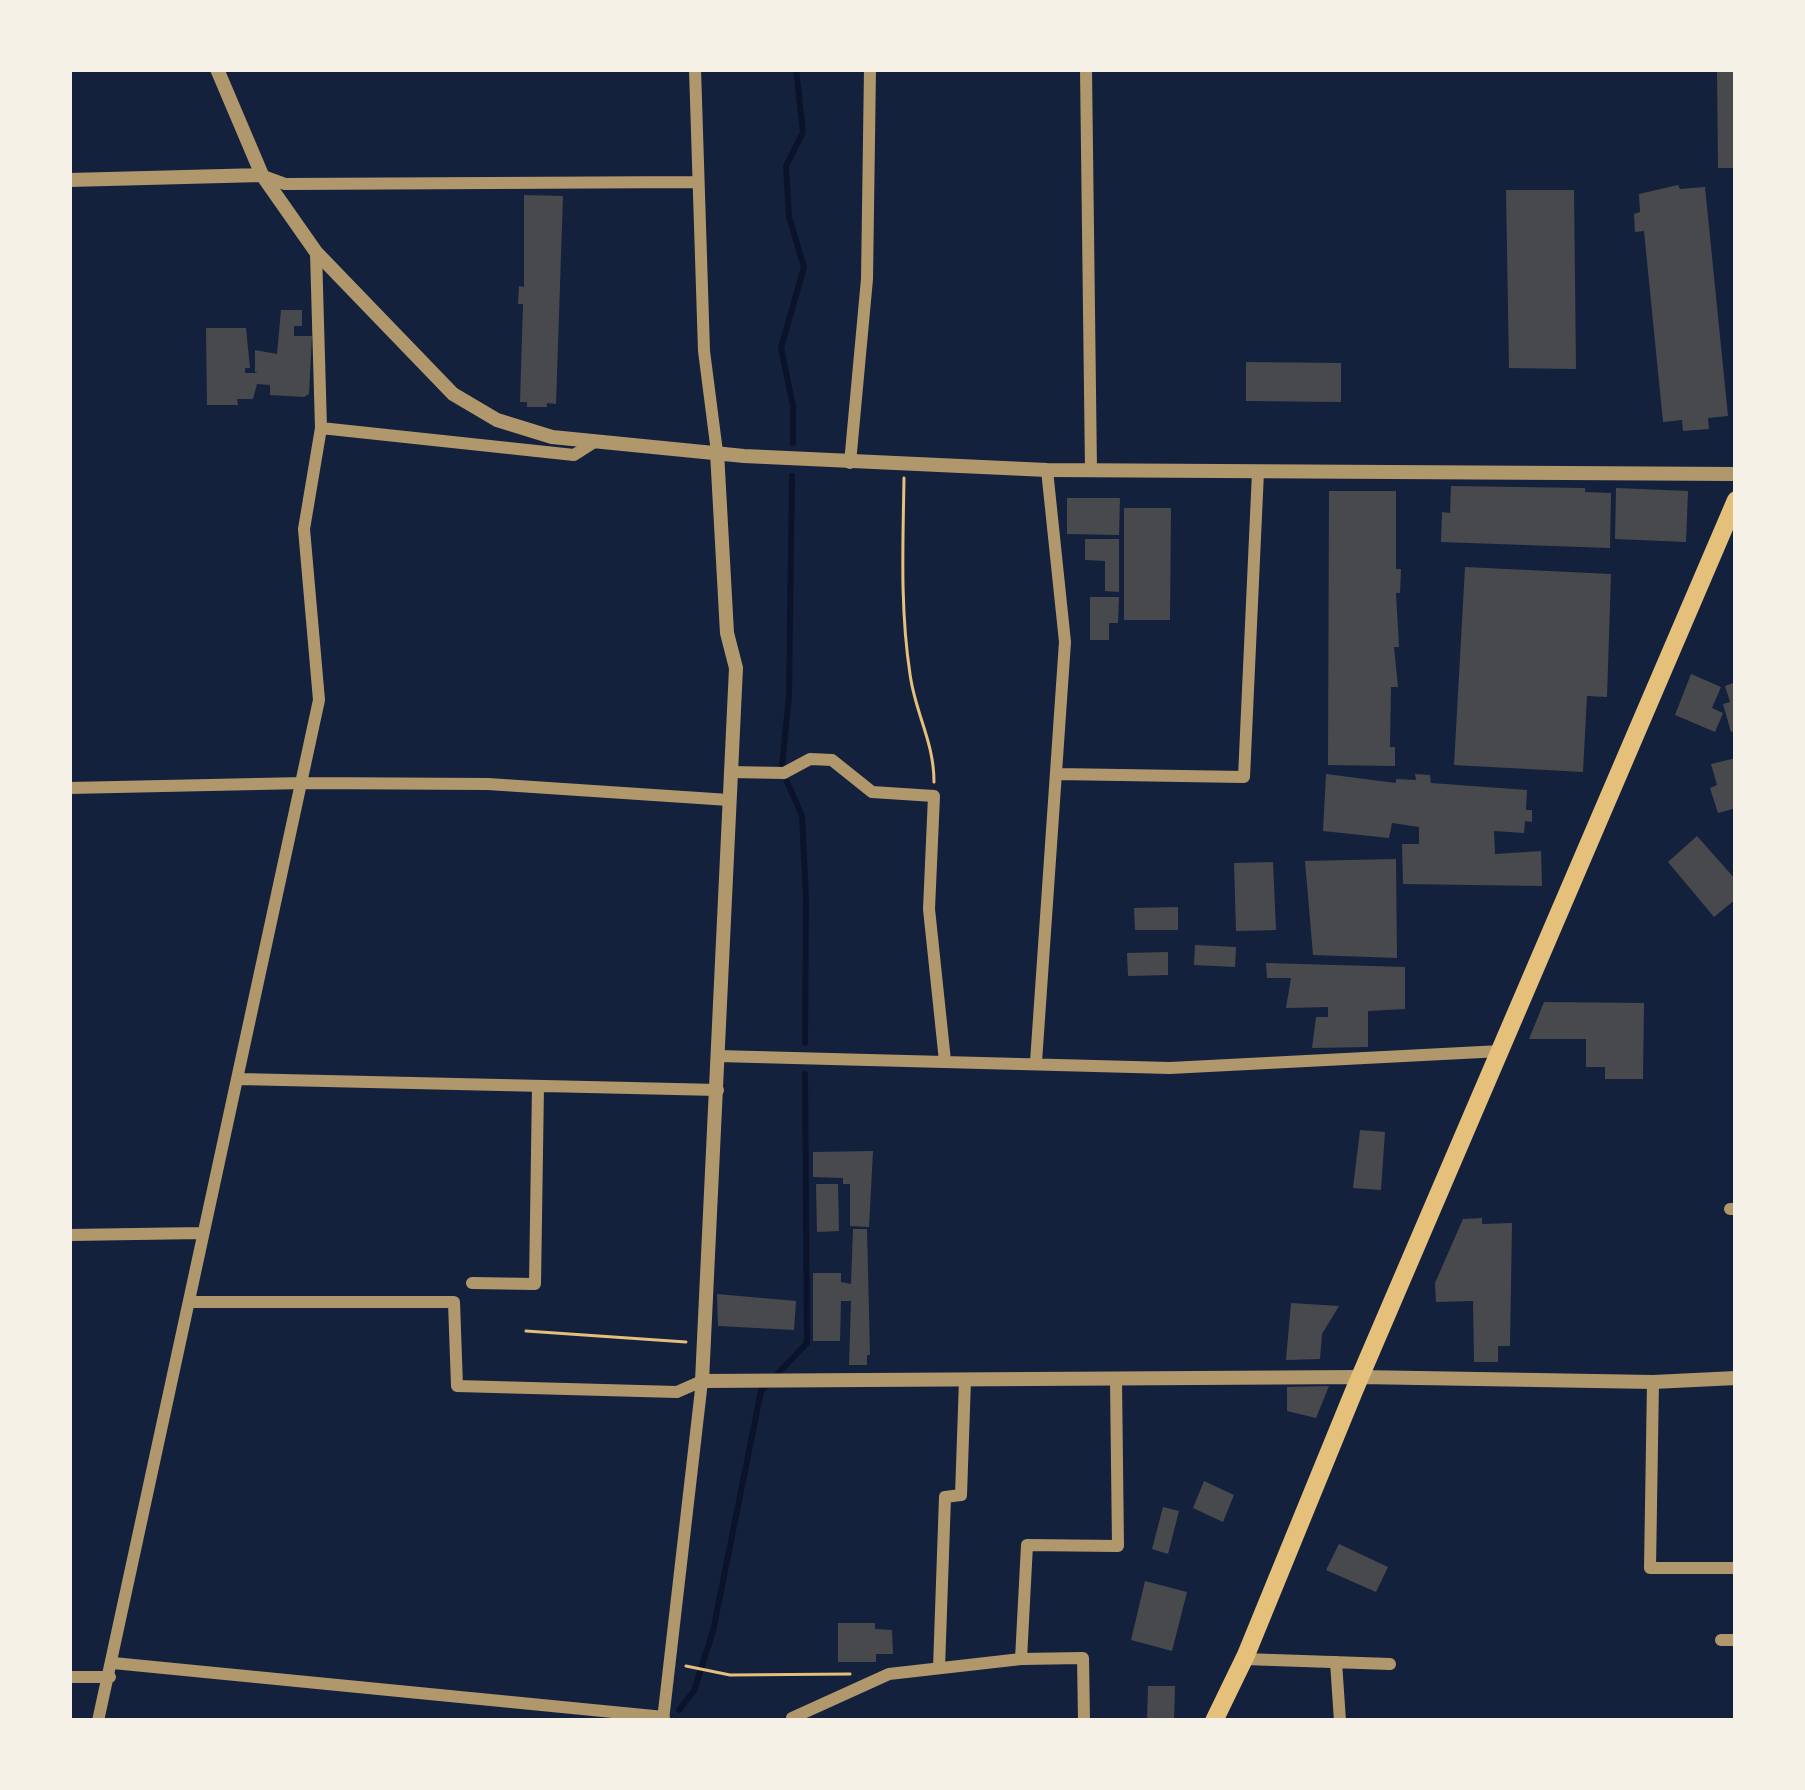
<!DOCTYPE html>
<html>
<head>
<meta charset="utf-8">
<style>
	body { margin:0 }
	#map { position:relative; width:1805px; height:1790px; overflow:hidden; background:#14213d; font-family:Barlow,sans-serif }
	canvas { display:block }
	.frame { position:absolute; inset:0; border:72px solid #f6f1e7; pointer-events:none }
</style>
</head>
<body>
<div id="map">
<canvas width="1805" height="1790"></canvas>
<div class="frame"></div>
</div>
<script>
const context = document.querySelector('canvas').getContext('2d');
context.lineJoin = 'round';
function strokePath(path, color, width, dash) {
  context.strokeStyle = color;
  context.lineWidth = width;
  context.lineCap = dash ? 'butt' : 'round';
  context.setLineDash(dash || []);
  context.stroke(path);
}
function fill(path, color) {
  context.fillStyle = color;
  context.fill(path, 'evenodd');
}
strokePath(new Path2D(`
	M793 443V406L781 348 804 267 789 217 786 166 803 132 796 69
	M782 766 789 696 792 476
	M787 782 802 816 806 898 805 1043
	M679 1710 694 1691 713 1631 761 1391 807 1343 805 1074`), '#0b132b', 6);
fill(new Path2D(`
	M1717 69H1736V168H1718Z
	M1678 185 1680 189 1705 187 1728 416 1708 418 1709 429 1683 431 1682 420 1663 422 1644 231 1635 232 1634 214 1640 212 1639 194Z
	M1506 190H1574L1576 369 1509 368Z
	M524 195 563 196 556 404 547 403V407H527V402H520L523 304H518L519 286 524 287Z
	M281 310H302V326H294V336H312L309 394 304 397 270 395V385L257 384 253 399H237L238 405H207L206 328H246L250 368H245V373H258L255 372V350L277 354Z
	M1246 362 1341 363V402L1246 401Z
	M1451 486 1585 488V492L1611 493 1610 548 1441 542 1442 512 1450 513Z
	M1616 488 1688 491 1686 542 1615 539Z
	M1329 491H1396V569H1401L1400 593H1396L1399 647H1394L1398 687H1391L1390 747H1395V766L1328 765Z
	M1067 498H1120L1119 535 1067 534Z
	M1124 508H1171L1170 620H1124Z
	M1085 539H1119V592L1105 591V561L1085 560Z
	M1465 567 1611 574 1607 697 1587 696 1583 772 1454 765Z
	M1090 597H1119L1118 623H1109V640H1090Z
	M1691 674 1721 687 1712 708 1723 713 1715 732 1675 715Z
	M1736 682V730L1731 732 1723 704 1730 702 1725 686Z
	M1736 758V808L1718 813 1710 788 1717 785 1711 764Z
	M1326 774 1396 783V779L1416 780 1415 774 1430 775 1431 783 1527 790 1526 810H1532V822L1525 821 1524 833 1494 831 1495 854 1541 851 1542 886 1403 884 1402 844H1419V827L1392 823 1389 838 1323 831Z
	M1697 836 1736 880V899L1714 917 1668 862Z
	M1396 859 1397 958 1313 955 1305 861Z
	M1273 862 1276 930 1236 931 1234 863Z
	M1178 907V930H1135L1134 908Z
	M1195 945 1236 947 1235 967 1194 965Z
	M1168 952V975L1128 976 1127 953Z
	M1266 963 1405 967V1009L1368 1011V1047L1312 1048 1316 1017H1328V1007L1286 1008 1291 978H1267Z
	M1544 1002 1644 1003 1643 1079H1605V1067H1586V1039H1529Z
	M1360 1130 1385 1132 1381 1190 1353 1188Z
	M873 1151 869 1227 850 1226V1184H843V1178L813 1177V1152Z
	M816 1184H838L839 1231 817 1232Z
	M1482 1218V1224L1512 1223 1510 1346H1498V1362H1474L1473 1301 1436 1302 1435 1283 1463 1219Z
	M853 1229H867L870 1355H867V1365H849L851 1301H841L840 1341H813V1273H841V1282L851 1284Z
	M717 1294 796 1301 794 1330 718 1326Z
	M1291 1303 1339 1306 1322 1334 1320 1359 1286 1360Z
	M1329 1386 1316 1418 1287 1411V1387Z
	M1204 1481 1234 1495 1223 1522 1193 1508Z
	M1163 1507 1179 1511 1168 1554 1152 1549Z
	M1339 1544 1388 1567 1376 1592 1326 1570Z
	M1145 1581 1187 1592 1172 1651 1131 1640Z
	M838 1623H875V1629L892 1630 893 1654H876V1662H838Z
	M1148 1686H1175L1174 1721H1147Z`), '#48494c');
strokePath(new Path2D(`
	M904 478C903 544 900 608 910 674 915 713 934 741 934 782
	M526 1331 686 1342
	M686 1666 730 1675 850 1674`), '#e5c07b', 3);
strokePath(new Path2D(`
	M695 69 704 351 717 452
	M1086 69 1091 471
	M263 176 285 184 697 182
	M321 428 574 455 596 441
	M850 463 867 279 870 69
	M730 772 784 773 810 759 832 760 872 792 934 796 929 909 945 1061
	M1058 774 1244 777 1258 472
	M69 788 304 783 488 784 729 800
	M718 1056 1170 1068 1501 1051
	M1036 1062 1065 642 1047 470
	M239 1079 718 1090
	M1730 1209H1736
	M69 1235 203 1233
	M472 1283 535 1284 538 1086
	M189 1302H454L457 1386 677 1392 702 1381
	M1653 1382 1650 1568H1736
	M1721 1640H1736
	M1021 1659 1027 1545 1118 1546 1116 1380
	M1244 1659 1390 1664
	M1336 1662 1340 1721
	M113 1663 664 1717
	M939 1668 945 1497 961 1495 965 1380
	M69 1677H110
	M663 1720 702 1381
	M98 1721 319 700 304 529 321 428 316 252
	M792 1721V1718L889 1674 1021 1659 1083 1658 1084 1721`), '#b1986c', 12);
strokePath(new Path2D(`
	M217 69 262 175 316 252 453 394 497 420 552 437 744 456 1047 470 1736 474
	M69 180 262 175
	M717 452 727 633 736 668 702 1381 1360 1377 1653 1382 1736 1378`), '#b1986c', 14);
strokePath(new Path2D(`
	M1214 1721 1246 1655 1354 1391 1736 500`), '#e5c07b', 18);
</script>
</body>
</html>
